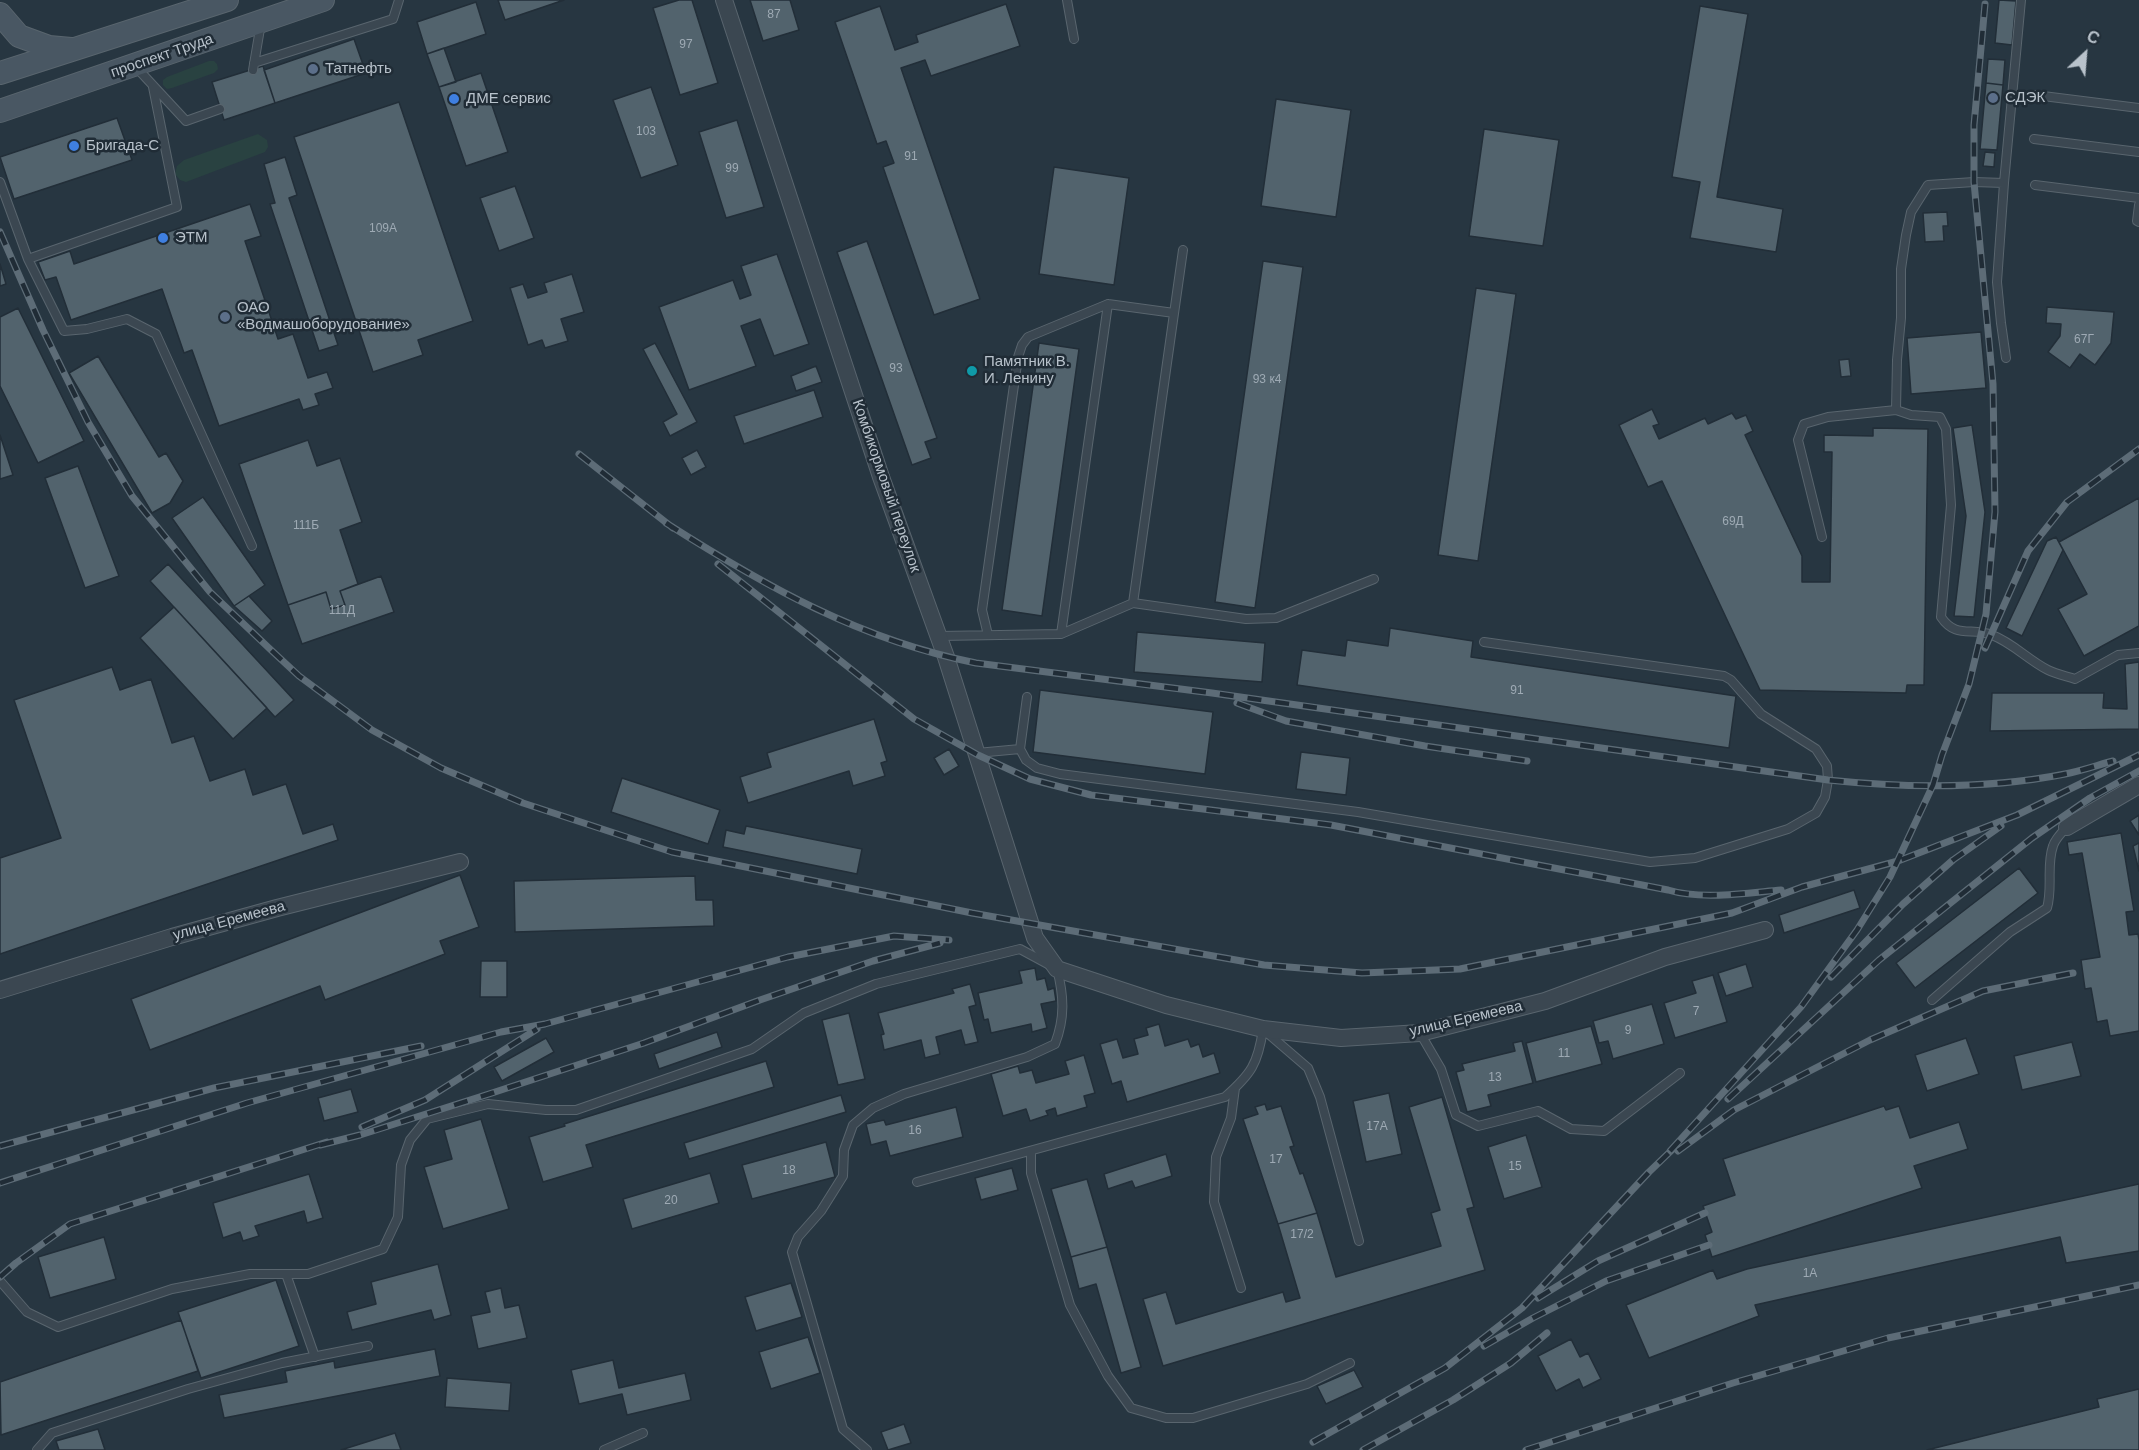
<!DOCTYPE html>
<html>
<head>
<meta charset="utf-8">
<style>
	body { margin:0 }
	#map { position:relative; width:2139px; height:1450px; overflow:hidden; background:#273641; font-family:Arial,sans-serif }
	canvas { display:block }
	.north { position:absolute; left:2055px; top:24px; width:60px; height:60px; -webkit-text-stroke:4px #202c36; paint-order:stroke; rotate:26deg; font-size:16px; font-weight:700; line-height:24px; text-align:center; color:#b8c2cb }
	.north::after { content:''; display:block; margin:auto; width:21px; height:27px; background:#b8c2cb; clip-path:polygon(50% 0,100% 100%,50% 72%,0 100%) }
</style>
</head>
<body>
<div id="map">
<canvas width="2139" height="1450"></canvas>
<div class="north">С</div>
</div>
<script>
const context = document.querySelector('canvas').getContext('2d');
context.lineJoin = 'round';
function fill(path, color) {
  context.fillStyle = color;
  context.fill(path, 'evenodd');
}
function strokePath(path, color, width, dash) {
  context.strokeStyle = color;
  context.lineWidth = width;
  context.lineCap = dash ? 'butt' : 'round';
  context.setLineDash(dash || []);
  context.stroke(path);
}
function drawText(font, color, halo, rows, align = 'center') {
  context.font = font + ' Arial,sans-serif';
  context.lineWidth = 5;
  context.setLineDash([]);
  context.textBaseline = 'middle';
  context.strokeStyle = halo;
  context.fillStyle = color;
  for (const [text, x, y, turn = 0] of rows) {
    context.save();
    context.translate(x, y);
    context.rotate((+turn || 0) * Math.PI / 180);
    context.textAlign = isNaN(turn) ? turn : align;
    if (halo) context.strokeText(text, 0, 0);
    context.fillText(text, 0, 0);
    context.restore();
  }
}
fill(new Path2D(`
	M209 61H214L217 64 218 69 214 73 172 88 167 89 163 85V80L167 77Z
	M258 134 267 140 268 147 265 152 186 182 180 180 175 174 177 166 184 160Z`), '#294241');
const building = new Path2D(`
	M498 0H564L505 20Z
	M679 0H692L718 83 680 95 653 8Z
	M750 0H790L799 30 763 41Z
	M1999 0 2016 1 2012 45 1995 43Z
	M476 2 486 34 427 54 417 22Z
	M1006 4 1020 46 931 76 925 60 901 68 980 299 934 315 883 167 894 163 886 141 877 144 835 22 880 6 895 50 918 42 916 35Z
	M1700 6 1748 14 1717 197 1783 209 1776 252 1690 238 1700 182 1672 177Z
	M354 39 366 73 275 103 264 70Z
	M444 48 456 82 439 87 427 54Z
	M1988 59 2005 60 2003 85 1986 83Z
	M263 66 275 103 224 120 212 82Z
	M481 73 508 152 466 166 439 87Z
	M1986 83 2003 85 1997 150 1980 149Z
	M651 87 678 165 641 178 613 100Z
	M1276 99 1351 110 1336 217 1261 206Z
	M399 102 473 321 418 340 423 355 373 372 294 137Z
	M117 118 132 160 14 199 0 157Z
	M737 120 764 207 726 218 699 132Z
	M1484 129 1559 140 1543 246 1469 236Z
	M1985 152 1995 153 1994 167 1983 166Z
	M285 157 297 195 289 198 338 345 319 351 270 204 275 203 264 164Z
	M1054 167 1129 178 1114 285 1039 274Z
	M515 186 534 238 499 251 480 198Z
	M250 204 261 236 245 241 278 339 293 334 308 378 327 372 333 388 315 394 319 405 303 410 299 399 219 426 192 350 184 353 162 289 71 320 56 277 45 280 38 262 70 251 74 264Z
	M1947 212 1948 226H1943L1944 241 1925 242 1923 213Z
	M867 241 937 438 925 442 931 458 912 465 837 252Z
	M777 254 809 344 774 356 760 319 741 326 756 366 689 390 659 307 733 280 740 299 751 295 741 266Z
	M1263 261 1303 267 1255 608 1215 602Z
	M0 264 6 284 0 286Z
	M572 274 584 312 561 319 568 341 545 348 542 340 528 345 510 288 523 284 528 298 547 292 544 283Z
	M1476 288 1516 294 1478 561 1438 555Z
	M2047 307 2114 312 2111 343 2095 365 2080 354 2070 368 2048 352 2060 336 2061 324 2046 323Z
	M18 308 84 441 38 463 0 386V317Z
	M1981 332 1986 388 1911 394 1907 338Z
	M655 343 697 422 670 436 663 422 677 414 643 349Z
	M1039 343 1079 349 1042 616 1002 610Z
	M98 356 159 457 166 453 183 481 170 503 152 513 69 373Z
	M1849 359 1851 376 1841 377 1839 360Z
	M816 366 822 382 796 391 791 376Z
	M814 390 823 417 744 444 734 416Z
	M1652 409 1659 424 1653 426 1659 439 1705 418 1708 424 1732 413 1736 419 1746 415 1753 431 1745 435 1802 556V582H1830L1832 452H1824V435L1873 436V428L1928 429 1924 685H1907L1906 693 1760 690 1662 481 1648 487 1619 425Z
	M1972 425 1985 512 1974 617 1954 616 1966 516 1953 428Z
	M0 435 13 475 0 479Z
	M308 440 317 466 340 458 362 522 340 530 358 584 340 591 345 605 331 609 326 592 288 605 239 464Z
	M697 450 706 467 691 475 682 458Z
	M78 466 119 576 85 588 45 478Z
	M203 497 265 585 234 606 172 518Z
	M2139 498V626L2084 656 2058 609 2087 594 2059 542Z
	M2056 537 2063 550 2022 636 2006 628 2047 541Z
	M168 564 294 700 275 717 150 581Z
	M381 576 394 612 302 644 288 605 326 592 331 609 345 605 340 591Z
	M249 596 272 621 262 631 234 606Z
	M174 607 267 708 233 739 140 638Z
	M1390 628 1473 641 1471 657 1736 696 1729 748 1297 685 1302 650 1345 656 1347 640 1388 646Z
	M1137 632 1265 643 1262 682 1134 672Z
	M2139 662V729L1990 731 1992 693H2104L2103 708 2127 709 2125 664Z
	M112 667 120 690 151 679 172 743 194 736 210 781 245 769 253 795 286 784 303 834 333 824 338 840 0 954V858L61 838 14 700Z
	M1040 690 1213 712 1205 774 1033 752Z
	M874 719 887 761 881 763 885 776 853 786 849 771 748 803 740 777 771 767 767 753Z
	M949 749 959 766 944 775 934 758Z
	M1301 752 1350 758 1346 795 1296 789Z
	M622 778 720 810 708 844 611 812Z
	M2139 815V835L2130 821Z
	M746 826 862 849 857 874 723 847 726 830 744 834Z
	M2121 833 2134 911 2126 912 2129 935 2138 934 2139 940V1031L2110 1036 2107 1020 2097 1022 2091 988 2085 989 2081 960 2100 957 2082 853 2069 855 2067 842Z
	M2139 843V871L2133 846Z
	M2019 868 2038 893 1915 988 1896 963Z
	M460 875 479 927 440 941 445 954 325 1000 320 986 150 1050 131 999Z
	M695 876 696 900H713L714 926 515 932 514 881Z
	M1854 890 1860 908 1784 933 1779 915Z
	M481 961H507V997H480Z
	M1746 964 1753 987 1726 996 1718 973Z
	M1035 968 1037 980 1045 978 1048 990 1054 988 1056 1001 1041 1004 1047 1028 1032 1032 1031 1024 991 1033 988 1019 984 1020 978 993 1022 983 1019 971Z
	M1713 975 1727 1022 1675 1038 1664 1003 1696 993 1692 981Z
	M970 984 976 1005 969 1007 978 1042 965 1045 961 1030 936 1037 940 1054 925 1058 921 1040 884 1050 881 1035 884 1034 878 1013 954 993 952 989Z
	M1652 1004 1664 1044 1613 1059 1608 1041 1599 1043 1593 1021Z
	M849 1013 865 1079 838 1085 822 1020Z
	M1159 1024 1165 1046 1188 1039 1191 1047 1199 1044 1203 1057 1214 1053 1220 1073 1127 1102 1121 1081 1112 1084 1100 1044 1117 1039 1123 1058 1138 1054 1134 1039 1148 1035 1146 1028Z
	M1591 1026 1602 1064 1536 1082 1526 1043Z
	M717 1032 722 1047 659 1069 654 1054Z
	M546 1038 554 1052 502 1081 494 1067Z
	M1966 1038 1979 1074 1927 1091 1915 1055Z
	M1522 1041 1533 1083 1488 1095 1491 1106 1467 1112 1456 1072 1464 1070 1462 1064 1515 1051 1513 1043Z
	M2072 1042 2081 1076 2022 1090 2014 1056Z
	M1084 1055 1095 1093 1084 1096 1087 1107 1057 1116 1055 1108 1046 1111 1048 1115 1030 1121 1026 1109 1003 1116 991 1074 1018 1066 1020 1073 1032 1070 1036 1083 1069 1074 1065 1061Z
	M766 1061 774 1087 586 1145 593 1167 543 1182 529 1137 565 1126 564 1124Z
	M351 1089 358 1112 324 1121 318 1098Z
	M1389 1093 1402 1154 1366 1162 1353 1101Z
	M841 1095 846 1112 689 1159 684 1143Z
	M1442 1097 1474 1207 1467 1209 1485 1270 1163 1366 1143 1299 1166 1292 1176 1324 1283 1292 1286 1302 1300 1298 1278 1224 1317 1213 1336 1277 1441 1246 1431 1213 1440 1210 1409 1107Z
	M1265 1104 1267 1110 1281 1106 1294 1146 1290 1147 1300 1174 1303 1173 1317 1213 1278 1224 1243 1119 1258 1114 1255 1107Z
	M1884 1106 1886 1110 1899 1106 1910 1138 1959 1122 1968 1149 1914 1166 1922 1188 1712 1257 1705 1235 1712 1232 1703 1206 1735 1195 1723 1159Z
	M956 1107 963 1137 890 1156 886 1141 871 1145 866 1124 884 1120 886 1125Z
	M481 1119 509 1209 443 1229 424 1167 452 1159 444 1130Z
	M1526 1135 1542 1187 1504 1199 1488 1147Z
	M826 1142 835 1177 752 1199 742 1165Z
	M1166 1154 1172 1176 1135 1188 1132 1181 1108 1189 1104 1174Z
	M1012 1168 1018 1190 981 1200 975 1178Z
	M710 1173 719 1203 632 1229 623 1199Z
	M309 1174 323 1218 307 1223 304 1211 255 1226 259 1236 243 1241 240 1232 223 1238 213 1203Z
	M1087 1179 1107 1247 1071 1257 1051 1189Z
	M2139 1184V1251L2066 1263 2060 1237 1946 1262 1755 1305 1759 1316 1649 1358 1626 1305 1713 1270 1717 1279 1747 1269Z
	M104 1237 116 1279 50 1298 38 1257Z
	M1107 1247 1141 1367 1121 1373 1096 1284 1079 1289 1071 1257Z
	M438 1264 451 1315 434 1320 431 1310 352 1330 347 1312 376 1304 371 1282Z
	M276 1280 299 1346 201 1378 178 1312Z
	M791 1283 802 1317 756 1331 745 1297Z
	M501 1288 505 1308 519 1305 527 1338 478 1349 471 1316 490 1312 485 1292Z
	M181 1320 198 1371 1 1435 0 1382Z
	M808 1337 820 1373 771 1389 759 1352Z
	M1571 1339 1580 1357 1588 1353 1601 1379 1583 1388 1579 1379 1556 1391 1538 1356Z
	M435 1349 440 1376 224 1418 219 1395 287 1382 285 1371 334 1361 335 1368Z
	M613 1360 619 1388 685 1373 691 1400 627 1415 622 1394 579 1404 571 1370Z
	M1354 1370 1363 1387 1326 1404 1317 1386Z
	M447 1378 511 1383 509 1411 445 1407Z
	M2139 1389V1450H1927L2099 1407 2097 1399Z
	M904 1424 911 1443 888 1450 881 1432Z
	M98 1429 105 1450H59L56 1441Z
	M395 1433 401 1450H341Z`);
fill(building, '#52636d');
strokePath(building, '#222e38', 1.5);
const service = new Path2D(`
	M1067 0 1074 39
	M254 63 393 19 399 0
	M135 66 186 121 220 109
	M253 70 261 23
	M2035 95 2139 108
	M2034 139 2139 152
	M0 182 28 259 64 331 87 329 127 319 156 334 252 546
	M2004 183 1974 182 1928 185 1911 212 1906 235 1901 269V318L1897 360 1896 410 1911 415 1940 417 1946 429 1951 505 1941 617C1956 639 1971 627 1992 635 2013 643 2028 660 2048 670 2056 674 2066 676 2075 679L2118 655 2139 653
	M2035 185 2139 198
	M2139 205 2137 221 2139 222
	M28 259 177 207 153 87
	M2006 358 2001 323 1997 282 2004 183 2021 0
	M1822 537 1798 440 1804 424 1828 417 1896 410
	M1133 603 1183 250
	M1061 634 1108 304
	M988 635 982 610 1018 357 1022 345 1028 337 1108 304 1174 313
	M939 636 1061 634 1133 603 1246 619 1276 618 1374 579
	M1027 697 1020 749 1026 760 1037 768 1060 774 1358 812 1650 862 1695 858 1788 829 1816 813 1825 797 1828 780 1827 766 1816 749 1761 714 1731 680 1724 676 1484 642
	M977 753 1020 749
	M1932 1000 2010 932 2047 908C2053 887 2046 866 2053 846 2055 839 2062 832 2067 827
	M1265 1031 1308 1068 1320 1097 1359 1241
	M1420 1033 1441 1069 1456 1115 1478 1126 1538 1111 1571 1129 1604 1131 1680 1073
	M1235 1088 1231 1118 1216 1157 1214 1202 1241 1288
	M1031 1151V1173L1070 1305 1108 1376 1131 1408 1166 1418H1193L1307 1384 1350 1363
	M917 1182 1225 1097C1251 1074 1258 1064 1263 1029
	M286 1274 315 1357
	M0 1281 27 1312 58 1327 172 1289 250 1274H308L383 1249 398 1217 401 1165 410 1140 427 1119 488 1104 546 1110H576L752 1049 804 1013 876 984 1020 949 1057 969C1064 996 1065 1018 1055 1044L1027 1057 904 1094 873 1108 853 1125 844 1150 843 1176 821 1211 798 1237 792 1252 843 1429 867 1450
	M37 1450 52 1433 188 1389 282 1363 368 1346
	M604 1450 643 1433`);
const minor = new Path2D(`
	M724 0 881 477 946 657 1035 938 1057 969 1166 1005 1263 1029 1341 1038 1420 1033 1545 1001 1665 957 1765 930
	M2067 827 2139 785
	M0 990 172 937 277 908 460 862`);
const secondary = new Path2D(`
	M0 14 19 36 49 47 71 49
	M0 73 227 0
	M0 111 323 0`);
strokePath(service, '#59656e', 10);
strokePath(minor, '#59656e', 18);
strokePath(secondary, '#59656e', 24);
strokePath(service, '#3b4751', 8);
strokePath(minor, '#3b4751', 16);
strokePath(secondary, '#495763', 22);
const rail = new Path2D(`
	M0 232 43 330 88 422 132 496 210 592 271 650 299 676 372 730 441 768 523 803 672 852 972 913 1264 965 1362 973 1460 969 1732 913 1802 887 1898 861 2017 815 2139 755
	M579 454 673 528
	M666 523C765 586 860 640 976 663L1212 693 1828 780C1905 788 1989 789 2065 774 2081 771 2098 765 2113 761
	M718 564 914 719 978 755 1030 779 1091 795 1331 825 1668 890C1701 900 1746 893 1781 890
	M1985 648 2028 551 2067 502 2139 449
	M1237 703 1286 721 1425 746 1527 761
	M1831 977 1903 904 1953 860 2001 826
	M1728 1099 1879 960 2032 838 2090 798 2139 771
	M362 1127 425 1100 537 1029
	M320 1145 360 1135 492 1093 644 1043 760 1000 873 961 940 943
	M0 1146 214 1088 421 1046
	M1670 1151 1801 1007 1857 930 1890 877 1933 785 1942 755 1969 684 1986 614 1995 512 1993 384 1974 182V125L1985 4
	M1678 1151 1734 1110 1870 1040 1983 991 2073 973
	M0 1183 247 1103 501 1032 545 1024 788 957 894 936 949 940
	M0 1277 16 1263 70 1224 327 1142
	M1538 1298 1598 1261 1705 1213
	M1484 1346 1533 1318 1606 1281 1709 1245
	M1313 1442 1445 1368 1522 1308 1649 1172 1675 1147
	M1363 1450 1453 1400 1511 1363 1547 1333
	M1526 1450 1733 1383 1888 1338 2139 1285`);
strokePath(rail, '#5d6c77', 7);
strokePath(rail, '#202c36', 4.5, [14]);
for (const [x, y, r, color] of [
	[313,69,6,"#5c6f8a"],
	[1993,98,6,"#5c6f8a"],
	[454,99,6,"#3f7fe0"],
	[74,146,6,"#3f7fe0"],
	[163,238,6,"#3f7fe0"],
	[225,317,6,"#5c6f8a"],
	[972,371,6,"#0f9aa8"]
]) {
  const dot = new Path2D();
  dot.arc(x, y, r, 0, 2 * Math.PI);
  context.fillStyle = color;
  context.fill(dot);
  strokePath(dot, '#202c36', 2);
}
drawText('12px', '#9eaab4', null, [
	["87",774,15],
	["97",686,45],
	["103",646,132],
	["91",911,157],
	["99",732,169],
	["109А",383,229],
	["67Г",2084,340],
	["93",896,369],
	["93 к4",1267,380],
	["69Д",1733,522],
	["111Б",306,526],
	["111Д",342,611],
	["91",1517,691],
	["7",1696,1012],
	["9",1628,1031],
	["11",1564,1054],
	["13",1495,1078],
	["17А",1377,1127],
	["16",915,1131],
	["17",1276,1160],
	["15",1515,1167],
	["18",789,1171],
	["20",671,1201],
	["17/2",1302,1235],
	["1А",1810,1274]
]);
drawText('15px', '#b8c2cb', '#202c36', [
	["проспект Труда",162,56,-19],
	["Комбикормовый переулок",886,486,71],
	["улица Еремеева",229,921,-15],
	["улица Еремеева",1466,1019,-13]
]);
drawText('15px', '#b8c2cb', '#202c36', [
	["Татнефть",325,69],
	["СДЭК",2005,98],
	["ДМЕ сервис",466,99],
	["Бригада-С",86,146],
	["ЭТМ",175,238],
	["ОАО",237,308],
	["«Водмашоборудование»",237,325],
	["Памятник В.",984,362],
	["И. Ленину",984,379]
], 'left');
</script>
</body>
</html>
